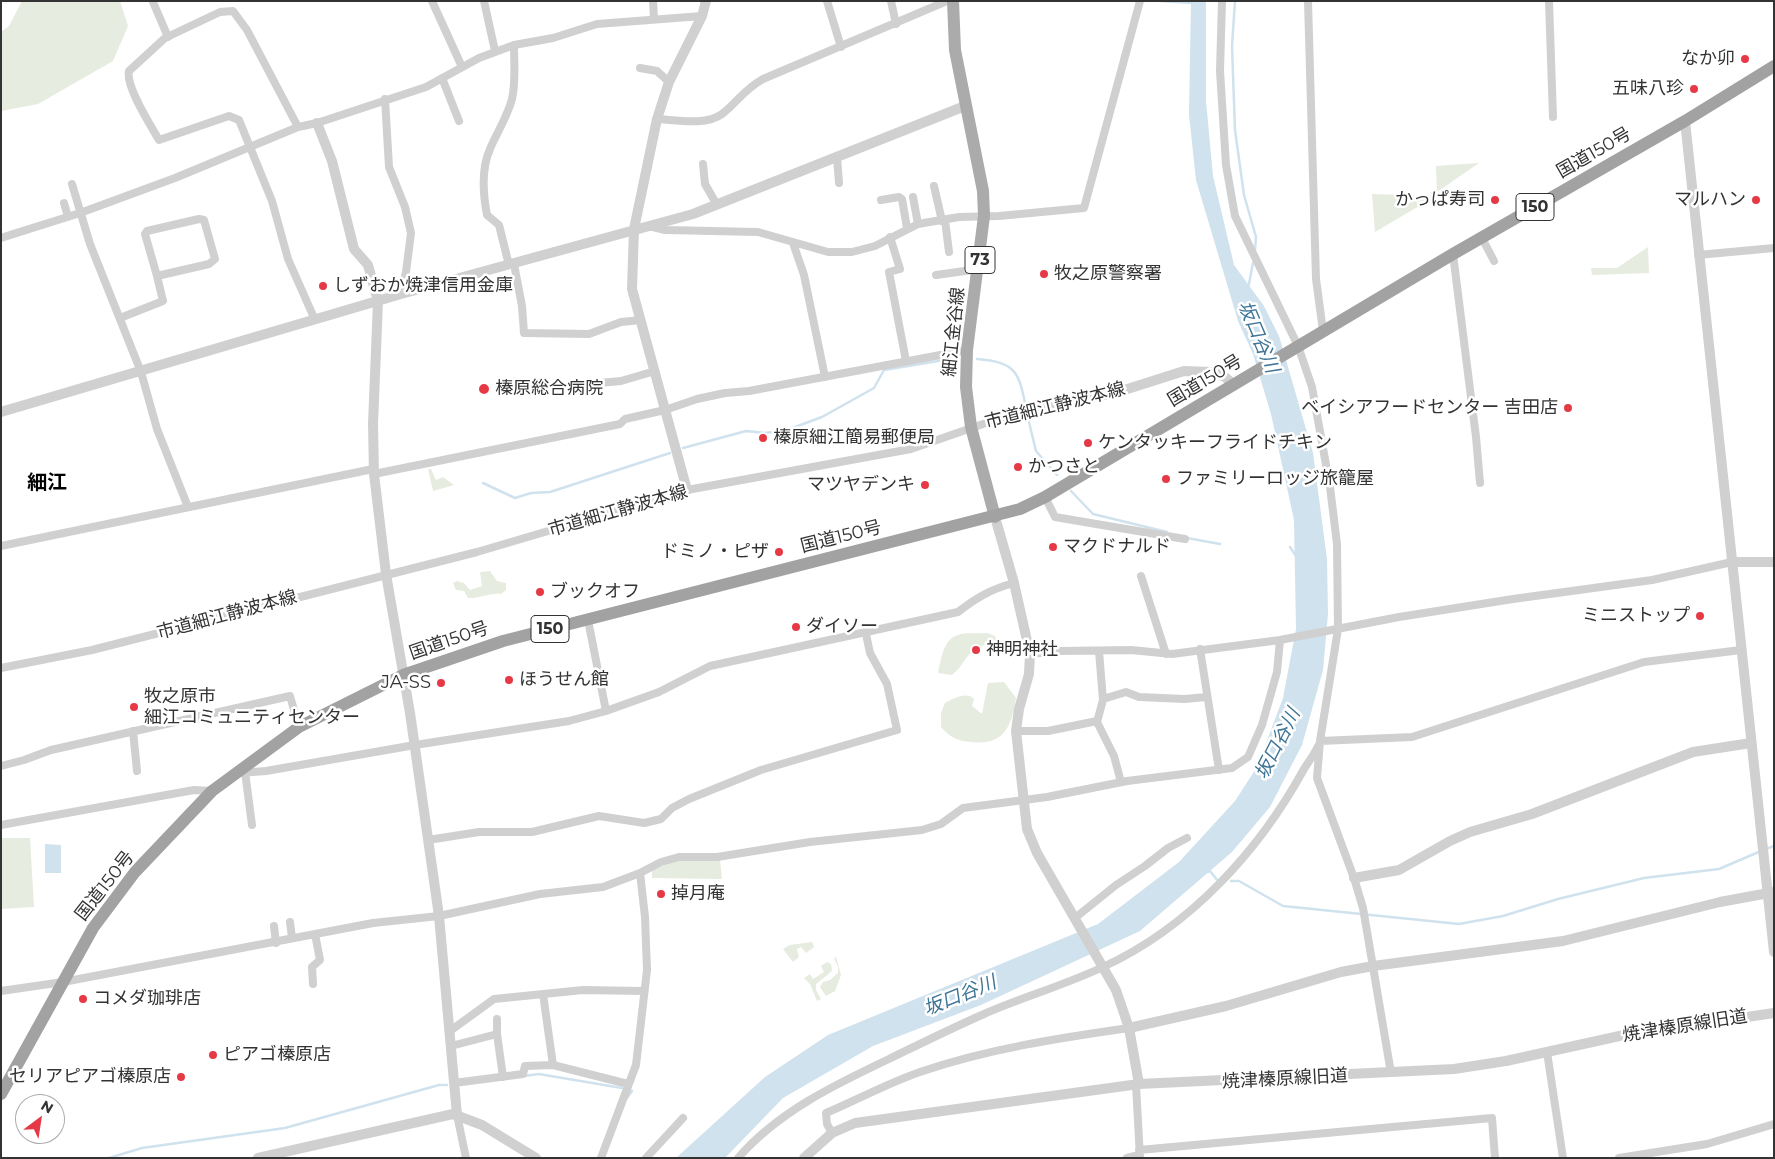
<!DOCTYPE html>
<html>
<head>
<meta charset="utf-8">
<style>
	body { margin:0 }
	#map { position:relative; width:1775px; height:1159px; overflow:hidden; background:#fff; font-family:Montserrat,sans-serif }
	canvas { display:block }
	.frame { position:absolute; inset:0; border:2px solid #333; pointer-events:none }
	.north { position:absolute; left:15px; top:1094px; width:50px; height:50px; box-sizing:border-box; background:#fff; border:1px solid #adadad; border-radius:50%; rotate:31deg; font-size:14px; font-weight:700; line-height:20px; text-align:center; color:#333 }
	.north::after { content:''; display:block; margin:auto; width:18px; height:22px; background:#e63946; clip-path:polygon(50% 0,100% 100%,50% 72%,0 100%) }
</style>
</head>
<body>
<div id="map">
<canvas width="1775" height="1159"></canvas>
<div class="frame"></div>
<div class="north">N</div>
</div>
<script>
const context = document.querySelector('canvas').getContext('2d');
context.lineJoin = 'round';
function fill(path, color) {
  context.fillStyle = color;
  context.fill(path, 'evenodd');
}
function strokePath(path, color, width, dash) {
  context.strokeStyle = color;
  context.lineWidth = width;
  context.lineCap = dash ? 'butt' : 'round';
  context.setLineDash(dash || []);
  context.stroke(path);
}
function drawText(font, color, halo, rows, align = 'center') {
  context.font = font + ' Montserrat,"Noto Sans JP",sans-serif';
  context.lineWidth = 5;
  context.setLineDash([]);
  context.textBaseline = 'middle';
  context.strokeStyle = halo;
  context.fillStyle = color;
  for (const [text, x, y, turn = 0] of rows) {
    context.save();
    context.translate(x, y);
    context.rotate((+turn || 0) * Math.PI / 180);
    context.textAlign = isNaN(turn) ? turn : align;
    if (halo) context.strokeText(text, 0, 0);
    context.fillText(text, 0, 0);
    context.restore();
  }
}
fill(new Path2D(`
	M22 1H120L128 26 113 61 38 104 1 111V32L9 26Z
	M1479 163 1437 192 1436 166Z
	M1372 194 1436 196 1375 232Z
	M1648 247 1649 273 1592 275 1591 268H1617Z
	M428 469H431L436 480 443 477 454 485 433 491Z
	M490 571 497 581 506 583V590L501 594C488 592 480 599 468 598L464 591 456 590 453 583 457 581 464 583 470 590 482 586 480 572Z
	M987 633 995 636 997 641C988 644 977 646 971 653 962 661 963 666 952 675L938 673C941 660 943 639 958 635 966 632 978 634 987 633Z
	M1004 682 1016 698C1012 727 1003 746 971 742 957 741 950 737 941 727V713L945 703C954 699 965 691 974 699L972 706 982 714 988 683Z
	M1 838H30L34 907 1 909Z
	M678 860H720L722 879 652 878V870Z
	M812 942 814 947 806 953 801 947 797 949 799 957 793 962 783 949 790 945Z
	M836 957 841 975 835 991 826 996 820 987 823 982 830 980 838 973V967L834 958Z
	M827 962 831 964 832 971 816 984V990L821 999 817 1001 810 984 804 978 810 974 813 979 824 972 821 966Z`), '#e6ecdf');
fill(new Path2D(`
	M1191 1H1206V101L1213 176 1234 265 1264 306 1279 336 1313 453 1327 559 1328 614 1323 670 1302 745 1270 807 1232 852 1140 931 981 1005 873 1046 783 1098 725 1158H676L765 1077 828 1035 1098 924 1179 862 1235 801 1257 767 1283 698 1296 629 1294 520 1271 414 1253 354 1238 321 1196 180 1189 115Z
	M45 844 61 845V873H45Z`), '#cfe2ee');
strokePath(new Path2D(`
	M1160 1 1193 3
	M1235 1 1232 46 1235 130 1244 195 1256 237 1255 250
	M1248 289 1253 263
	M977 359C1016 362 1019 372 1026 408
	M1027 414 1036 451 1057 475
	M683 448 746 431 765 433 787 430 822 417 874 388 884 370 956 358
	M483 483 515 498 531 493 550 492 670 453
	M1071 491 1093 514 1167 532
	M1187 538 1220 544
	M1290 547 1296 556
	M1766 849 1774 846
	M1207 872 1210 871 1218 881
	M1231 881H1239L1283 906 1459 924 1503 916 1558 899 1644 878 1719 869 1761 851
	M524 1076 539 1074 622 1088
	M627 1098 632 1091 629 1090
	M109 1158 142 1148 285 1128 439 1085H447`), '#cfe2ee', 2.5);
strokePath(new Path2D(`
	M432 1 462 67
	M484 1 495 51
	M653 1 654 19
	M827 1 841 47
	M891 1 896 24
	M1222 1 1220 71 1226 165 1235 216 1298 346 1312 387 1330 487 1337 544 1338 629 1320 741 1317 778 1354 878 1363 908 1391 1073
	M1308 1 1316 279 1323 331
	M1549 1 1553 117
	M153 2 168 37
	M640 68 657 71 669 82
	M442 78 459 121
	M385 99 389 167 405 207 411 233 406 272 401 294
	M657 119C676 120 706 126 722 114 737 103 743 90 763 79L947 1
	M298 127 247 30 233 11 220 12 165 38 129 71C125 86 151 126 159 140L229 116 239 120 272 201 288 259 315 320
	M837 157 839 183
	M703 164 705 184 717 205
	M72 184 90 244 141 372 157 429 188 507
	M934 186 942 221
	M913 197 918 224
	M881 200 899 197 902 199 907 228
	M64 203 68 217
	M945 220 949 252
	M649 226 665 230 758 232 828 252H852L875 246 918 224 959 217 999 216 1084 208 1140 1
	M890 237 900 269 889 272 906 361
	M1 238 80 213 175 178 298 127 317 123 426 87 479 58 514 45 553 38 597 24 702 16
	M1482 238 1494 261
	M793 243 804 275 825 377
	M1453 254 1476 437 1480 483
	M1698 255 1774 248
	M514 264 522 306 524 333 589 334 621 322 641 320
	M509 265 499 225 487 215C483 194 481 169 490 149 497 132 507 118 512 99 516 82 514 63 514 45
	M936 275 979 269
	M120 318 163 301 157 276 209 264 215 259 204 220 199 219 147 231 145 234 157 276
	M567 386 621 381 655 371
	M374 474 620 424 625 419 665 410 697 399 725 393 749 391 967 350
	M1045 497 1055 517 1185 539
	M1 546 373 469
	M1141 576 1166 654
	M588 620 606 711
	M1200 649 1219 770
	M1099 651 1103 700 1097 722 1114 756 1121 782
	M1030 654 1060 651 1131 650 1172 654 1280 640 1399 617 1513 599 1652 580 1732 562
	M1 668 92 650 477 552 687 490 911 449 1009 415 1024 412
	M1103 699 1126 692 1139 697 1185 699 1206 697
	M133 731 137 771
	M1016 731H1048L1097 721
	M1320 741 1412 737 1644 662 1741 650
	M1 766 24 760 51 750 290 696 299 727
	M245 772 252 825
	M239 773 266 771 415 745 569 721 606 711 659 692 710 666 958 612C976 598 991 589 1014 583
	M1 825 194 790 212 791
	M428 840 479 832H532L599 816 644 823 661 819 672 808 689 799 761 770 897 730 887 684 870 653 866 634
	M1075 918 1116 885 1145 866 1168 848 1187 838
	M290 922 292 938
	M274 926 276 943
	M313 984 312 967 320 960 315 934
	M1 991 63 982 373 923 439 916 540 894 603 887 640 873 661 862 679 857H717L810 842 922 830 941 824 963 808 1047 797 1127 781 1232 768 1248 757 1262 725 1277 672 1280 640
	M543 994 553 1065
	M450 1031 494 999 583 990 643 991
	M497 1034 503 1077
	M451 1046 497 1034V1019
	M1547 1052 1563 1158
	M454 1083 523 1074 525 1066 553 1065 628 1084
	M1136 1085 1140 1158
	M457 1115 466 1158
	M832 1133 827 1124 826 1113C857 1100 888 1083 920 1072 987 1049 1059 1038 1129 1028
	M1139 1150 1492 1118 1495 1158
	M601 1158 636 1065 647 970 645 917 640 873
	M646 1158 683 1118
	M738 1158C778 1112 834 1085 889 1059 920 1044 952 1028 984 1014 1023 997 1065 985 1103 967 1190 927 1259 851 1304 769 1309 761 1314 755 1318 746
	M1127 1158 1139 1155
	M1619 1158 1707 1144 1774 1124`), '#d0d0d0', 8);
strokePath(new Path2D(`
	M1685 121 1774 952
	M317 123 332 161 354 249 368 265 378 301 373 424 374 474 386 574 410 713 439 916 457 1115
	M1 412 401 294 693 214 965 106
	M1024 412 1118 392 1184 371 1212 372 1225 377 1233 384
	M687 490 632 289 634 229 657 119 669 82 702 16 706 1
	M995 517 1014 583 1030 654 1029 674 1019 709 1016 731 1027 829 1037 853 1116 990 1129 1028 1139 1084
	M1732 562H1774
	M1354 878 1399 870 1450 841 1470 832 1532 814 1693 752 1751 743
	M1129 1028 1226 1006 1341 972 1373 966 1563 941 1720 902 1774 892
	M258 1158 453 1114 482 1125 536 1158
	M804 1158 832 1133 855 1123 1139 1084 1454 1069 1506 1061 1624 1035 1774 1013`), '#d0d0d0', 10);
strokePath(new Path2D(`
	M953 1 955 50 983 191 984 216 967 350 966 387 971 427 995 517`), '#ababab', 12);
strokePath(new Path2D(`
	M1 1094 93 928 135 872 212 791 299 727 403 675 503 641 1020 509 1045 497 1453 254 1685 121 1774 66`), '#a2a2a2', 12);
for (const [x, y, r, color] of [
	[1745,59,5,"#e63946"],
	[1694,89,5,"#e63946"],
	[1495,200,5,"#e63946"],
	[1756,200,5,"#e63946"],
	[1044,274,5,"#e63946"],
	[323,286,5,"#e63946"],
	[484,389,6,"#e63946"],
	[1568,408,5,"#e63946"],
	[763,438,5,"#e63946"],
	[1088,443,5,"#e63946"],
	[1018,467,5,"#e63946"],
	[1166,479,5,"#e63946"],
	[925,485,5,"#e63946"],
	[1053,547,5,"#e63946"],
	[779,552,5,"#e63946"],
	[540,592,5,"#e63946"],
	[1700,616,5,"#e63946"],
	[796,627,5,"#e63946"],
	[976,650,5,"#e63946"],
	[509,680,5,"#e63946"],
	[441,683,5,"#e63946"],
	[134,707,5,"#e63946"],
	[661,894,5,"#e63946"],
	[83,999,5,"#e63946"],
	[213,1055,5,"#e63946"],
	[181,1077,5,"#e63946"]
]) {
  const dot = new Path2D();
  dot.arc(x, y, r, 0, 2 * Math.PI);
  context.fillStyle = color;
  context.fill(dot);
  strokePath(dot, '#fff', 2);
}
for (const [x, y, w] of [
	[1535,207,38],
	[980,260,30],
	[550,629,38]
]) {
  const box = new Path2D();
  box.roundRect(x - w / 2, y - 13.5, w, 27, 4);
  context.fillStyle = '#fff';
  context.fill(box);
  strokePath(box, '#333', 1);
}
drawText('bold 16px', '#333', null, [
	["150",1535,207],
	["73",980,260],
	["150",550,629]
]);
drawText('18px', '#333', '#fff', [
	["なか卯",1735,59,"right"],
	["五味八珍",1684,89,"right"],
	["かっぱ寿司",1485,200,"right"],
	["マルハン",1746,200,"right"],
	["牧之原警察署",1054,274],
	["しずおか焼津信用金庫",333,286],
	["榛原総合病院",495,389],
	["ベイシアフードセンター 吉田店",1558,408,"right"],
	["榛原細江簡易郵便局",773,438],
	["ケンタッキーフライドチキン",1098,443],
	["かつさと",1028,467],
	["ファミリーロッジ旅籠屋",1176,479],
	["マツヤデンキ",915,485,"right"],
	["マクドナルド",1063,547],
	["ドミノ・ピザ",769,552,"right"],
	["ブックオフ",550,592],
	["ミニストップ",1690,616,"right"],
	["ダイソー",806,627],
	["神明神社",986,650],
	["ほうせん館",519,680],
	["JA-SS",431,683,"right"],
	["牧之原市",144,697],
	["細江コミュニティセンター",144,718],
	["掉月庵",671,894],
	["コメダ珈琲店",93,999],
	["ピアゴ榛原店",223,1055],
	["セリアピアゴ榛原店",171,1077,"right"]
], 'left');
drawText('18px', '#333', '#fff', [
	["国道150号",1594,153,-30],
	["細江金谷線",954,332,-84],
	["国道150号",1205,381,-31],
	["市道細江静波本線",1055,406,-14],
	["市道細江静波本線",618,511,-16],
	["国道150号",841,537,-14],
	["市道細江静波本線",227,615,-15],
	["国道150号",449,641,-19],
	["国道150号",105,886,-52],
	["焼津榛原線旧道",1685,1026,-9],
	["焼津榛原線旧道",1285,1079,-3]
]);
drawText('italic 19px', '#3f7597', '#fff', [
	["坂口谷川",1258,337,67],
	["坂口谷川",1278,744,-63],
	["坂口谷川",960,996,-22]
]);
drawText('bold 20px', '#000', '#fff', [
	["細江",47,483]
]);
</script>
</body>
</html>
